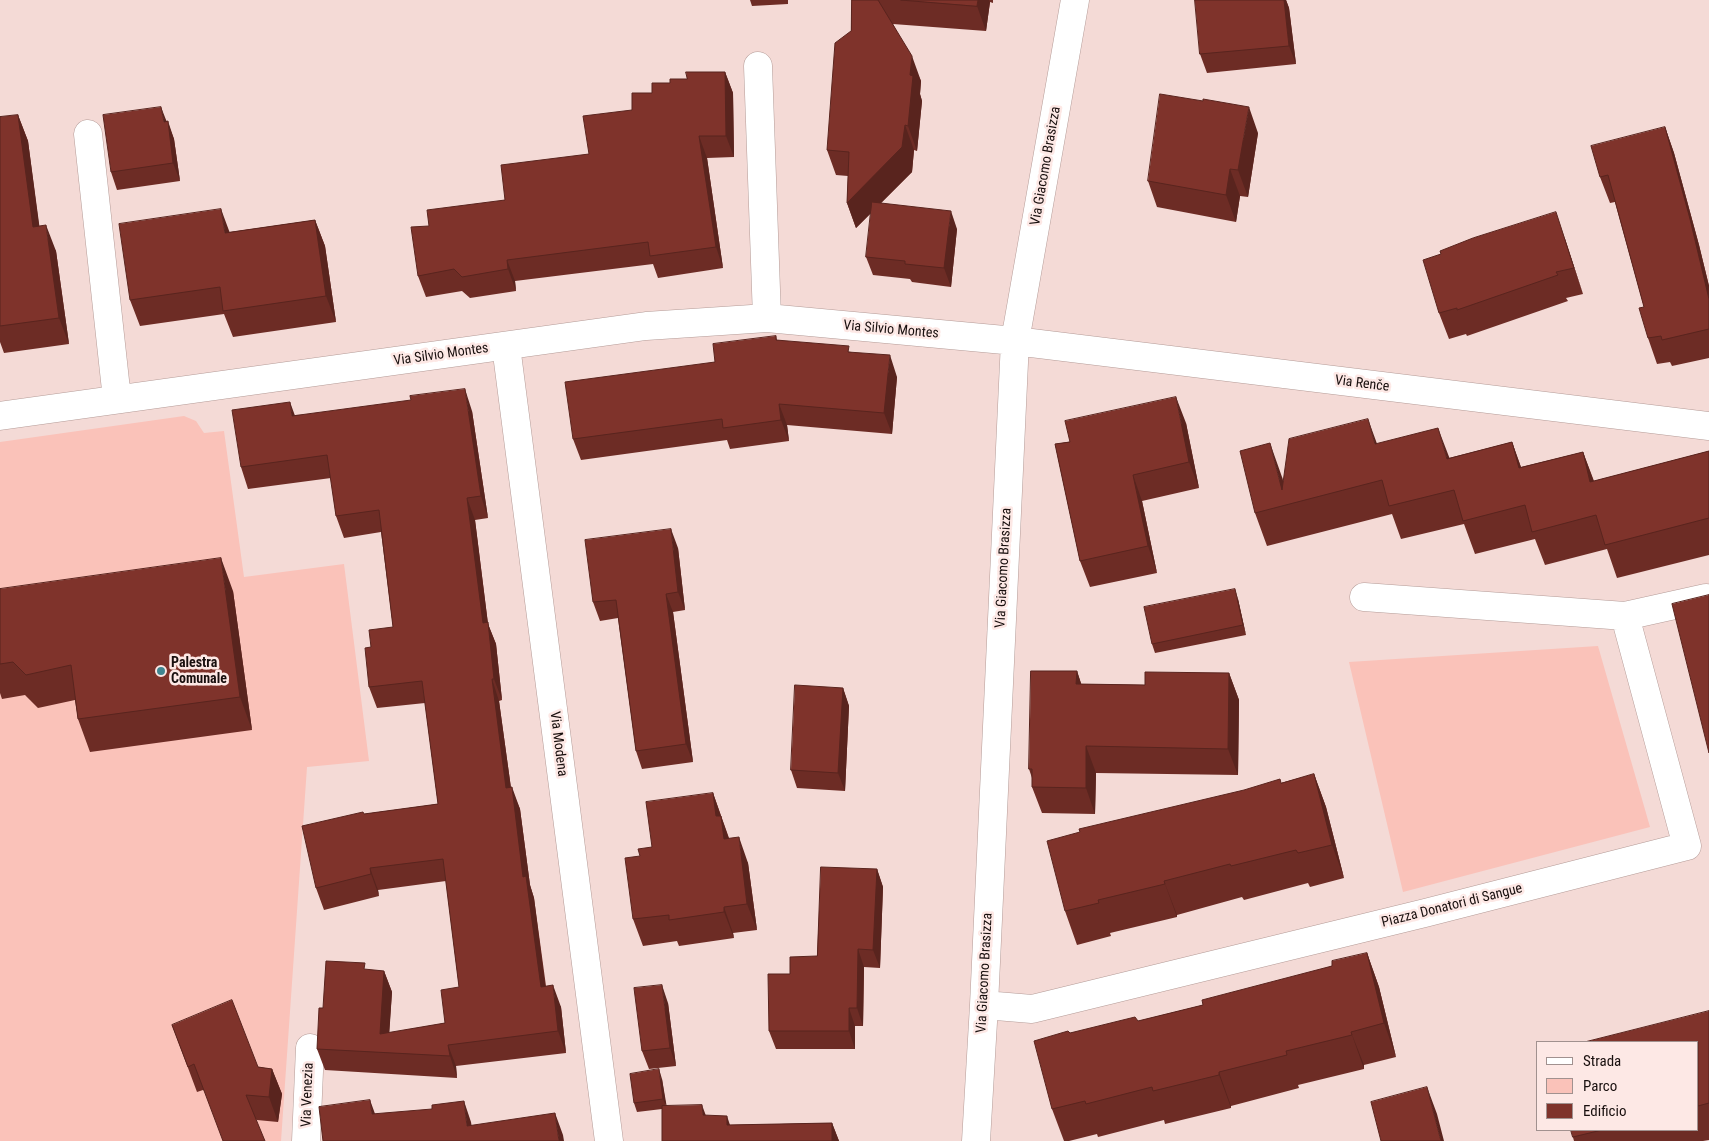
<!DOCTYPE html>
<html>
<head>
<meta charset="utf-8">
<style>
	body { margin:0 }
	#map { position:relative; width:1709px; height:1141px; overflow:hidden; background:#f4dad6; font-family:"Roboto Condensed",sans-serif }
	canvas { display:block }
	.legend { position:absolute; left:1536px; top:1041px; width:162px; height:90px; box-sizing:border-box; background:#fde8e5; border:1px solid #a1918f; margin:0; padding:6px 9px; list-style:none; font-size:15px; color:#180f0e }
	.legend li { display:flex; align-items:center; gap:10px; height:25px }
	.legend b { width:25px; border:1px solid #a1918f }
</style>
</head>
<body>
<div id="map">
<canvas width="1709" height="1141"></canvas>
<ul class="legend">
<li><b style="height:6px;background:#fff"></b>Strada</li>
<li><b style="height:14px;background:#fac2b9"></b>Parco</li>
<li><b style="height:14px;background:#7f332b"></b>Edificio</li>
</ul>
</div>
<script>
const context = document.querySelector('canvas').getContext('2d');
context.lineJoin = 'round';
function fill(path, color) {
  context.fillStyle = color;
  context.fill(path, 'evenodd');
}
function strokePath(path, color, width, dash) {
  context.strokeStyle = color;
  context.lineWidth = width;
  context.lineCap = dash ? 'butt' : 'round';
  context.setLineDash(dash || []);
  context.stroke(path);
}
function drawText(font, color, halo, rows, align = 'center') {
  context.font = font + ' "Roboto Condensed",sans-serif';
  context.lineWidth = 5;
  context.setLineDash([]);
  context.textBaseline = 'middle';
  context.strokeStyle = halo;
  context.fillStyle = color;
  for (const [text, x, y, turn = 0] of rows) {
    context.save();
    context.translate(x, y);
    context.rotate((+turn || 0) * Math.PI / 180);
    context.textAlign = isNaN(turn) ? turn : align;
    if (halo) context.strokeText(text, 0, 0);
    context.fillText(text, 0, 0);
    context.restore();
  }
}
fill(new Path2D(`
	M184 416 196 421 204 433 224 431 244 577 344 564 369 761 307 767 281 1141H0V442Z
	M1598 646 1650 827 1403 892 1349 662Z`), '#fac2b9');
const minor = new Path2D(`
	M758 66 767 318
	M88 134 117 399
	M506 346 609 1141
	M0 416 646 326 767 318 1015 341 1709 426
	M1625 616 1706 598
	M984 1005 1032 1009 1425 913 1687 846 1625 616 1364 597
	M306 1141 310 1048
	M976 1141 984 1005 1015 341 1075 0`);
strokePath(minor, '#b49b97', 29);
strokePath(minor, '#fff', 28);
fill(new Path2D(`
	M750 0H788V4L752 6Z
	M852 0H993V3L990 2 986 31 893 24 921 81 920 94 922 101 917 151 914 150 912 172 881 203 957 229 951 287 912 282 910 279 873 275 866 257 871 213 856 228 847 203 848 176 836 175 827 150 851 31Z
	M1195 0H1286L1289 8 1296 64 1207 73 1200 54Z
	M725 72 733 93 734 157 707 158 723 268 658 278 653 264 515 281 516 291 470 298 462 291 426 297 418 276 429 226 505 200 589 154 632 110 652 93 670 83 687 79Z
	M18 115 28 141 39 226 56 251 69 344 4 353 0 342V117Z
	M167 121 174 139 180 181 117 190 111 172Z
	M1665 127 1674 153 1699 245 1709 286V358L1672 366 1670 362 1657 364 1648 338 1644 307 1615 202 1610 203 1600 177Z
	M1258 133 1248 197 1240 196 1236 222 1157 207 1148 181Z
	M315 220 325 246 336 322 233 337 224 314 140 326 130 300 230 232Z
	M1565 239 1583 294 1566 298 1568 301 1467 336 1466 334 1449 339 1439 313Z
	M776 336 777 340 851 352 897 377 892 434 787 425 789 441 730 449 727 440 581 460 573 439 715 362Z
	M472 411 488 518 475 520 488 624 496 644 502 700 499 701 511 788 520 809 530 885 534 898 546 986 561 1007 566 1053 456 1066 457 1078 325 1070 317 1049 323 1008 367 970 384 971 392 992 389 1033 445 1023 459 987 446 881 378 890 379 896 324 910 316 888 364 814 438 804 425 703 377 708 369 687 371 647 393 627 381 532 344 538 336 516 331 478 248 489 241 467 295 415Z
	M1186 423 1199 488 1142 501 1157 573 1090 587 1080 561 1055 444Z
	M1512 442 1521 467 1583 452 1594 481 1709 451V555L1617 578 1607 549 1545 565 1535 539 1475 554 1464 524 1401 539 1392 514 1267 546 1255 513 1282 477 1283 481 1377 444 1449 458Z
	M678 548 685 610 673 612 693 762 642 769 636 751 618 618 600 621 593 602Z
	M0 589 233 591 252 730 90 752 78 719 75 700 38 708 25 695 2 699 0 693Z
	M1238 599 1246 635 1155 653 1152 644Z
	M1077 671 1081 684 1145 685 1229 673 1239 700 1238 775 1096 773 1095 814 1042 813 1032 787V778L1029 769Z
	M843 688 849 706 845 791 797 788 791 770Z
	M1314 774 1326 807 1344 878 1310 887 1308 883 1244 900 1242 897 1177 915V917L1110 933 1111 936 1077 945 1065 911 1281 783Z
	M713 793 729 838 748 863 757 930 733 933 734 938 679 946 677 941 643 946 633 919 640 856 652 847Z
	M877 869 883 887 880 968 864 967 863 1026H855V1049H776L769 1031 790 974 817 956Z
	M1367 953 1379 987 1396 1057 1364 1065V1069L1298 1085 1299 1088 1231 1106V1108L1165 1124 1164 1120 1098 1137 1097 1134 1069 1141H1064L1052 1109 1070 1033 1138 1021 1203 1005 1332 966Z
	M668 1003 676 1066 649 1069 642 1051Z
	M1709 1011V1140L1703 1141H1574L1571 1130H1698V1042Z
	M172 1025 258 1067 272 1069 282 1094 278 1122 257 1120 203 1090 197 1092Z
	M662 1079 666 1106 706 1116 730 1125 832 1123 839 1141H662V1109L637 1112 634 1103Z`), '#6d2c25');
fill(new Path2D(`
	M978 0H989L990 2 986 31 977 6Z
	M1284 0H1286L1289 8 1296 64 1289 46Z
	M912 56 921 81 920 94 922 101 917 151 908 126 910 75Z
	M725 72 733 93 734 157 726 136Z
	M161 107 168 125 164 122Z
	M1249 107 1258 133 1248 197 1238 170Z
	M18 115 28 141 43 253 33 227Z
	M168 121 174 139 180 181 173 163Z
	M905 125 914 150 912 172 856 228 847 203Z
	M1665 127 1674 153 1699 245 1709 286V299Z
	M699 136 707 158 723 268 716 247Z
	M1230 169 1240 196 1236 222 1226 195Z
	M221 209 231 236 225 233Z
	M951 211 957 229 951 287 944 268Z
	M1556 212 1565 239 1583 294 1574 268Z
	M315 220 325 246 336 322 326 296Z
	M46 225 56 251 69 344 59 318Z
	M507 260 515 281 516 291 508 269Z
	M890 355 897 377 892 434 884 413Z
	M465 389 472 411 488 518 481 496Z
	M1176 397 1186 423 1199 488 1189 462Z
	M290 402 298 424 292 416Z
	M779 404 787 425 789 441 781 420Z
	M1368 419 1380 452 1375 444Z
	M1438 428 1451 462 1447 459Z
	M1512 442 1524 476 1519 468Z
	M1270 443 1282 477 1289 504 1282 490Z
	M1583 452 1595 485 1590 482Z
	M1133 475 1142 501 1157 573 1148 546Z
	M467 498 475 520 488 624 496 644 502 700 494 679 483 623Z
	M671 529 678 548 685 610 678 592Z
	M221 558 233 591 252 730 240 697Z
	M1235 589 1238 599 1246 635 1243 625Z
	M666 594 673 612 693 762 686 744Z
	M1077 671 1086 698 1076 684Z
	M1229 673 1239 700 1238 775 1228 749Z
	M492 679 499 701 514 810 506 788Z
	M843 688 849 706 845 791 838 773Z
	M1086 746 1096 773 1095 814 1086 788Z
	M1314 774 1326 807 1344 878 1332 845Z
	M512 787 520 809 530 885 534 898 548 1008 541 987 523 877Z
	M713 793 730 842 733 865 716 816Z
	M739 837 748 863 757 930 747 904Z
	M370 868 378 890 379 896 371 874Z
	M877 869 883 887 880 968 873 950Z
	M1164 881 1177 915V917L1165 884Z
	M724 907 733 933 734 938 724 912Z
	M858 949 864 967 863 1026 857 1008Z
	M1367 953 1379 987 1396 1057 1384 1023Z
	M384 971 392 992 388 1053 380 1034Z
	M553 985 561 1007 566 1053 558 1031Z
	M662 985 668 1003 676 1066 670 1048Z
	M849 1008 855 1026V1049L849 1031Z
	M1351 1032 1364 1065V1069L1352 1035Z
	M448 1045 456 1066 457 1078 450 1056Z
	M272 1069 282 1094 278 1122 269 1097Z
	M659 1069 662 1079 667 1108 663 1099Z
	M1219 1072 1231 1106V1108L1219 1075Z
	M1427 1087 1437 1114 1444 1141H1441Z
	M370 1100 378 1122 372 1114Z
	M464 1101 471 1122 474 1141 467 1126Z
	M702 1105 709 1124 703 1115Z
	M555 1113 563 1135 564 1141H559Z
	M727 1116 733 1134 727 1125Z
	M832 1123 839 1141H832Z`), '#59241e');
const building = new Path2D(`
	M852 0H878L912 56 910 75 913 76 908 126 905 125 902 147 847 203 849 152 827 150 835 43 851 31Z
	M901 0H978L977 6Z
	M1195 0H1284L1289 46 1200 54Z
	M686 72H725L726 136H699L716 247 650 256 648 242 507 260 508 269 462 277 454 269 418 276 411 227 429 226 427 210 505 200 501 165 589 154 583 116 632 110V93H652V83H670V79H687Z
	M1160 94 1203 101V99L1249 107 1238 170 1230 169 1226 195 1148 181Z
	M161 107 164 122 168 121 173 163 111 172 103 115Z
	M18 115 33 227 46 225 59 318 0 326V117Z
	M1665 127 1690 219 1709 299V329L1662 340 1661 336 1648 338 1639 308 1644 307 1608 175 1600 177 1591 146Z
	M872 202 951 211 944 268 905 264V261L866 257Z
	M221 209 225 233 315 220 326 296 223 311 220 287 130 300 119 224Z
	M1556 212 1574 268 1556 272 1558 275 1457 310V308L1439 313 1423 260 1441 254 1440 251 1473 238Z
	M776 336V340L849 346 848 352 890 355 884 413 779 404 781 420 723 428 722 419 573 439 565 382 715 362 713 344Z
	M465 389 481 496 467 498 483 623 488 622 494 679H492L506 788 512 787 523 877 526 876 541 987 553 985 558 1031 448 1045 450 1056 317 1049 319 1008H323L326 961 365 963 364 969 384 971 380 1034 445 1023 441 990 459 987 443 859 370 868 371 874 316 888 302 826 363 812 364 814 438 804 422 681 369 687 365 648 371 647 369 630 393 627 379 510 336 516 327 455 241 467 232 410 290 402 292 416 411 400 410 396Z
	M1176 397 1189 462 1133 475 1148 546 1080 561 1055 444 1070 442 1065 421Z
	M1368 419 1375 444 1438 428 1447 459 1512 442 1519 468 1583 452 1590 482 1709 451V518L1605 545 1596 515 1532 532 1525 505 1463 521 1454 490 1389 506 1382 480 1255 513 1240 451 1270 443 1282 490 1289 439Z
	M671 529 678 592 666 594 686 744 636 751 616 600 593 602 585 540Z
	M221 558 240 697 78 719 71 665 26 675 13 662 0 664V589Z
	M1235 589 1243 625 1152 644 1144 607Z
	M1709 595V753L1672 604Z
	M1031 671H1077L1076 684 1145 685V672L1229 673 1228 749 1086 746V788L1032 787V769H1029Z
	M795 685 843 688 838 773 791 770Z
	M1314 774 1332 845 1298 853 1296 850 1231 866 1230 864 1164 881 1165 884 1098 900 1099 903 1065 911 1047 841 1080 832 1079 829 1244 790 1280 779 1281 783Z
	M713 793 716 816H721L724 839 739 837 747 904 724 907V912L669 920V915L633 919 625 858 640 856 638 849 652 847 646 802Z
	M821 867 877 869 873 950 858 949 857 1008H849V1031H769L768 974H790V957L817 956Z
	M1367 953 1384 1023 1351 1032 1352 1035 1286 1051 1287 1055 1219 1072V1075L1153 1091 1152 1087 1086 1104 1085 1101 1052 1109 1034 1041 1068 1031 1070 1033 1135 1017 1138 1021 1203 1005 1202 1000 1332 966V961Z
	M662 985 670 1048 642 1051 634 988Z
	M232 1000 258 1067 272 1069 269 1097 246 1095 265 1141H223L194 1064 188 1067 172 1025Z
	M1709 1011V1103L1698 1106V1042H1585Z
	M659 1069 663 1099 634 1103 630 1074Z
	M1427 1087 1441 1141H1381L1371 1102Z
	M370 1100 372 1114 432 1109V1105L464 1101 467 1126 555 1113 559 1141H323L319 1107Z
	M702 1105 703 1115 727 1116V1125L832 1123V1141H662V1106Z
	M1571 1130H1602L1573 1137Z`);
fill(building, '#7f332b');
strokePath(building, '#59241e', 1);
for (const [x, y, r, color] of [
	[161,671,5,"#408691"]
]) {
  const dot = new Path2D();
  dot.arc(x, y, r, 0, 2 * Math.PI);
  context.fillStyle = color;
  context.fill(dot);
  strokePath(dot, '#fde8e5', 2);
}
drawText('14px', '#180f0e', '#fde8e5', [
	["Via Giacomo Brasizza",1046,166,-80],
	["Via Silvio Montes",891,330,5],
	["Via Silvio Montes",441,355,-8],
	["Via Renče",1362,384,7],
	["Via Giacomo Brasizza",1004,568,-87],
	["Via Modena",558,744,83],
	["Piazza Donatori di Sangue",1452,906,-14],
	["Via Giacomo Brasizza",985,973,-87],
	["Via Venezia",308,1095,-88]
]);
drawText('bold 14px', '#180f0e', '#fde8e5', [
	["Palestra",171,663],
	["Comunale",171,679]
], 'left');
</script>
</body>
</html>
